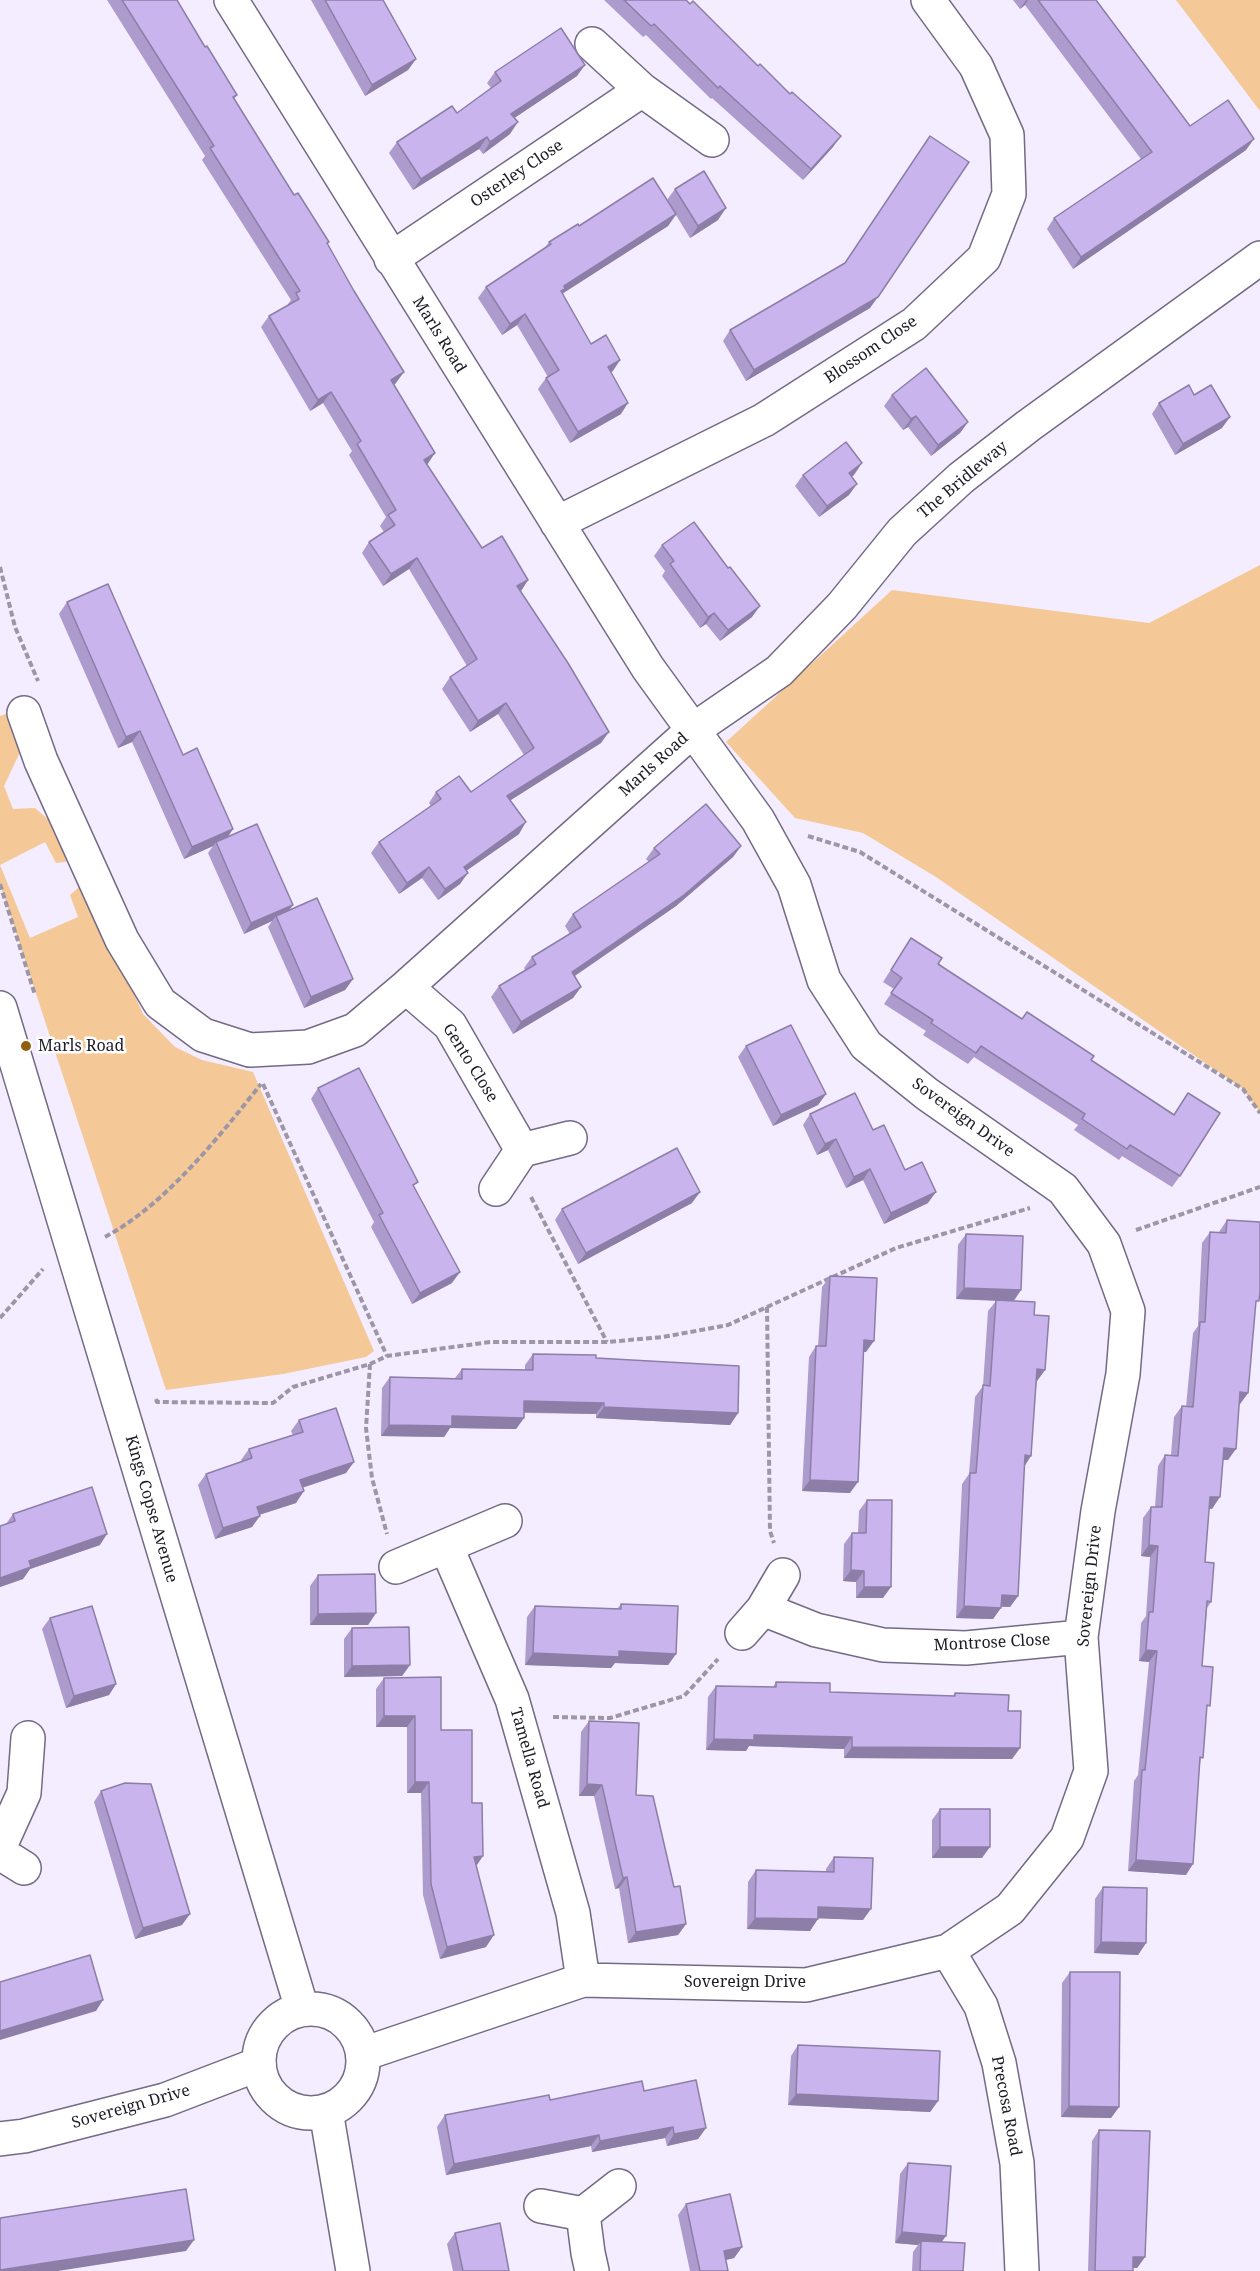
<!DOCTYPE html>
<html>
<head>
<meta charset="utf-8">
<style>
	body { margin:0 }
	canvas { display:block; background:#f3edff }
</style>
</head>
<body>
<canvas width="1260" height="2271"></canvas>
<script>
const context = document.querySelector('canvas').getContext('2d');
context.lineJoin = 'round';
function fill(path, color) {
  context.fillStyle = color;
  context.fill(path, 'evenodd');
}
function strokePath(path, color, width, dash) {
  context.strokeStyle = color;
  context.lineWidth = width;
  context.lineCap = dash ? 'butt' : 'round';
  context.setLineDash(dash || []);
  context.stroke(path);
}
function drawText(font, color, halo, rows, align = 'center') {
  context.font = font + ' "Noto Serif",serif';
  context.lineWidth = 5;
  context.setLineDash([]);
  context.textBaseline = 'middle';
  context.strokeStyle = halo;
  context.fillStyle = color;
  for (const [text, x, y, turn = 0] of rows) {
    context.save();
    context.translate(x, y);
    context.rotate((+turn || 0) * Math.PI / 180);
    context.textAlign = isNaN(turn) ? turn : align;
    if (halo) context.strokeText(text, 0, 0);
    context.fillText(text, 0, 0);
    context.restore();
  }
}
fill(new Path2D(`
	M1176 0H1260V111Z
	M1260 565V1113L1243 1089 936 877 863 833 795 818 726 742 892 590 1149 623Z
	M6 714 22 748 4 786 13 809 35 808 57 827 70 857 65 862 56 863 45 842 0 865 30 938 78 917 70 895 78 888 88 891 143 1014 175 1047 202 1060 253 1072 374 1351 366 1357 283 1374 166 1390 0 884V716Z`), '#f4c997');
const minor = new Path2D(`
	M231 0 648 668 758 820 794 885 824 980 866 1045 927 1094 1063 1189 1104 1244 1128 1311 1123 1374 1098 1511 1081 1637 1091 1771 1067 1838 1010 1909 948 1951 806 1985 583 1980 363 2054
	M592 44 642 90 712 140
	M391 259 642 90
	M557 523 764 420 914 324 984 258 1009 194 1007 135 976 66 928 0
	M24 713 41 761 122 940 160 1003 203 1035 250 1050 308 1047 355 1030 406 987 693 730 779 671 842 606 902 532 961 478 1028 426 1260 258
	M406 987 450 1025 522 1150
	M496 1189 522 1150 570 1138
	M446 1546 512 1699 573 1913 583 1980
	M396 1567 505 1521
	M763 1609 816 1630 883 1645 966 1648 1081 1637
	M742 1633 763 1609 783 1575
	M0 1846 24 1793 28 1738
	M0 1853 24 1868
	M948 1951 981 2006 999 2063 1017 2163 1022 2271
	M0 2139 24 2136 165 2100 259 2064
	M541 2206 583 2214
	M592 2271 588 2253 583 2214 619 2186`);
const tertiary = new Path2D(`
	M0 1008 302 2009
	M259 2061a52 52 0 1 1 104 0a52 52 0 1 1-104 0Z
	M326 2111 353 2271`);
strokePath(minor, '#736a84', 36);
strokePath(tertiary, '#736a84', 36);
strokePath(new Path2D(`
	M0 567 15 627 38 681
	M808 836 860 852 1243 1089 1260 1113
	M0 884 35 995
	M263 1084 387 1356
	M531 1197 607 1342
	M1136 1230 1260 1187
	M105 1237C166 1204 218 1138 261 1084
	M767 1307 896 1248 1030 1208
	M0 1318 43 1269
	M370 1364 366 1428 372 1478 387 1534
	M156 1399 157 1402 273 1403 293 1387 370 1364 387 1356 490 1342H607L663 1337 728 1325 767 1307 770 1531 774 1543
	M553 1717 610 1718 684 1696 718 1659`), '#9c96a6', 4, [6, 3]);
strokePath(minor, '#fff', 33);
strokePath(tertiary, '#fff', 33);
fill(new Path2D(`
	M107 0H177L205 47 237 95 234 99 294 195 329 242 327 244 396 383 394 385 427 465 482 548 528 580 521 591 601 743 510 800 519 834 467 870 460 884 438 900 422 878 399 894 371 853 379 842 431 806 429 803 436 792H471L524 755 498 714 470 732 442 689 450 677 467 666 409 569 383 586 362 553 369 542 384 532 380 526 386 517 349 455 352 451 323 403 310 411 261 327 269 316 288 305V304L291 300 202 160 205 156Z
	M311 0H383L416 59 408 70 365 96Z
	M604 0H686L833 147 803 180 712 98 711 99 646 35 643 37Z
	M1013 0H1096L1190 126 1246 150 1073 269 1047 229 1054 218 1141 159 1025 5 1020 9Z
	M495 72 577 76 514 118 510 134 483 154 479 149 413 190 389 153 397 142 457 113 491 88 487 83Z
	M675 189 718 220 690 238 676 215 668 226 562 293 591 344 620 360 611 372 621 414 570 443 538 389 546 378 548 377 517 325 502 335 478 298 486 287 544 249 549 242 579 226 667 200Z
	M844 263 870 308 746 381 723 341 730 330Z
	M892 395 968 422 960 433 931 456 908 427 903 430 884 406Z
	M1194 395 1222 428 1175 455 1152 414 1159 403Z
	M803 475H854L851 477 849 495 819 517 795 486Z
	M662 545 752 617 720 641 706 624 700 628 662 576 665 571 654 556Z
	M67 602 183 755 233 829 228 837 288 910 353 979 345 990 304 1008 268 927 272 921 244 934 208 853 213 846 184 859 132 742 118 748 59 614Z
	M741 846 733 857 676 906 575 976 581 987 573 998 513 1034 491 997 499 986 525 970 524 968 532 957 570 934 565 926 573 914 649 862 646 859 654 848Z
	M911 938 938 964 1022 1019 1091 1060 1174 1114 1188 1093 1180 1176 1172 1187 1122 1156 1119 1160 1074 1130 1078 1125 974 1057 968 1064 923 1035 926 1031 884 1004 894 989 883 982Z
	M746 1046 826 1094 818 1105 773 1126 738 1057Z
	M318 1088 452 1283 412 1304 371 1227 374 1222 311 1099Z
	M810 1114 873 1130 905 1170 928 1203 884 1224 863 1180 846 1188 828 1150 817 1155 803 1125Z
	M692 1203 578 1264 555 1220 562 1209Z
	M1227 1220 1255 1307 1248 1393 1240 1404H1239L1228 1460H1223L1212 1509 1209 1508 1205 1562 1211 1602 1207 1608 1202 1666 1207 1710 1186 1875 1128 1871 1134 1781 1138 1775 1149 1662 1139 1661 1141 1623 1146 1616 1150 1557 1141 1556 1143 1518 1151 1507H1155L1158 1466 1165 1455H1171L1174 1417 1182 1406 1186 1407 1193 1333 1198 1326 1202 1243 1210 1232H1219Z
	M966 1234 1021 1290 1014 1301 1034 1315 1045 1370 1037 1381 1024 1466 1018 1596 1010 1607H1001L993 1619 956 1618 962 1484 969 1474 975 1397 983 1386 988 1311 996 1301 956 1299 958 1245Z
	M830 1276 866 1352H864L850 1493 802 1491 809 1357 816 1346H818L822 1287Z
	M533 1354 596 1358 738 1413 730 1425 596 1418V1414L524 1413V1418L516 1429 450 1428 444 1437 381 1436 382 1388 390 1377 455 1378 462 1369 525 1370V1365Z
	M299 1420 346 1473 302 1488 296 1503 259 1515 252 1527 215 1539 198 1485 206 1474 242 1462 241 1460 249 1449 293 1435 291 1431Z
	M867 1500 883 1598H856V1582L843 1581 844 1544 852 1533H858L859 1511Z
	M13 1514 100 1545 30 1569 23 1579 0 1587V1526L6 1524Z
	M318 1575 376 1613 368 1625H310V1586Z
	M621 1604 676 1654 668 1665 615 1663 611 1668 525 1665 527 1617 535 1606 617 1609Z
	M50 1618 116 1684 109 1695 66 1708 42 1629Z
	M352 1628 410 1665 402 1676 344 1677V1639Z
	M384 1678 441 1730 472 1803 476 1866 486 1947 440 1959 423 1895 421 1793H407V1727H376V1689Z
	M776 1682 830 1692 953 1696 955 1693 1008 1711 1020 1748 1012 1759 844 1758V1749L749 1746 746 1751 706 1750 708 1697 716 1686 773 1687Z
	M589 1721 636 1795 674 1887 686 1924 678 1935 628 1943 619 1888 615 1889 594 1796H579L581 1732Z
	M101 1791 182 1925 135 1939 94 1802Z
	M940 1809 982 1858H932V1820Z
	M834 1857 863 1920 818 1918 810 1931 747 1929 748 1882 756 1870 826 1872V1869Z
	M1103 1887 1146 1943 1138 1955 1094 1953 1095 1899Z
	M1070 1972 1119 2107 1111 2118 1061 2117 1062 1983Z
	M798 2045 938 2101 930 2112 788 2105 791 2056Z
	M644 2091 706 2128 698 2139 667 2146 665 2138 592 2152 591 2146 446 2175 437 2127 445 2115 550 2100Z
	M1099 2130 1145 2257 1137 2268H1133V2271H1088L1092 2141Z
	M908 2163 942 2242 963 2271H912L913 2252 918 2245 895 2243 900 2174Z
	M686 2204 742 2247 734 2258 726 2260 728 2271H690L678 2215Z
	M455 2233 509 2271H453L447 2244Z`), '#ad9bcd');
fill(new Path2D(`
	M1026 0H1028L1025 5 1020 9Z
	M416 59 408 70 365 96 372 85Z
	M585 65 577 76 504 125 511 114Z
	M518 122 510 134 483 154 490 142Z
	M841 136 833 147 803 180 811 169Z
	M487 137 479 149 413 190 421 179Z
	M1254 139 1246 150 1073 269 1081 257Z
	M726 208 718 220 690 238 698 226Z
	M676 214 668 226 562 294 557 300 564 286Z
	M878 297 870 308 746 381 754 370Z
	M525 314 517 325 502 335 510 324Z
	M620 360 613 371 600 379 608 367Z
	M404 372 396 383 384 391 391 380Z
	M331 392 323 403 310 411 318 400Z
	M628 403 621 414 570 443 578 432Z
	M916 416 908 427 903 430 911 419Z
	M1230 417 1222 428 1175 455 1183 444Z
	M968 422 960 433 931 456 938 445Z
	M435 453 427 465 416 471 424 460Z
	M862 463 854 475 841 485 849 473Z
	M857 484 849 495 819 517 827 506Z
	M417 558 409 569 383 586 391 574Z
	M528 580 521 591 517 586Z
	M760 606 752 617 720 641 728 630Z
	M714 613 706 624 700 628 708 617Z
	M506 703 498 714 470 732 478 721Z
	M140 731 132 742 118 748 126 737Z
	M609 732 601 743 500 807 507 796Z
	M526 822 519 834 456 878 464 867Z
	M233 829 225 840 216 842 213 846 184 859 192 847Z
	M741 846 733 857 676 906 564 983 572 972Z
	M429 867 422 878 399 894 407 883Z
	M468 873 460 884 438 900 445 889Z
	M293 905 285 916H276L272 921 244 934 251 923Z
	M353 979 345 990 304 1008 311 997Z
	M581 987 573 998 513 1034 521 1022Z
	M826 1094 818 1105 773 1126 781 1115Z
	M836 1139 828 1150 817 1155 825 1144Z
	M870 1169 863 1180 846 1188 854 1177Z
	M700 1192 692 1203 578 1264 586 1253Z
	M936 1192 928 1203 884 1224 891 1213Z
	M460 1272 452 1283 412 1304 420 1293Z
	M964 1288 1021 1290 1013 1301 956 1299Z
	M864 1340 874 1341 866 1352 857 1351Z
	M1037 1369 1045 1370 1037 1381H1030Z
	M1240 1392 1248 1393 1240 1404 1232 1403Z
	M524 1401 604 1403 596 1414 516 1412Z
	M604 1407 738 1413 730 1425 596 1418Z
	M452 1416 524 1418 516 1429 450 1428 444 1437 381 1436 389 1425Z
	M1224 1448 1236 1449 1228 1460 1216 1459Z
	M1025 1455 1031 1456 1024 1467Z
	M354 1462 346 1473 292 1491 300 1480Z
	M810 1480 858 1482 850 1493 802 1491Z
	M304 1491 296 1503 249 1518 257 1507Z
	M1210 1497H1220L1212 1509 1202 1508Z
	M260 1516 252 1527 215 1539 223 1528Z
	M107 1534 100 1545 30 1569 23 1579 0 1587V1578L29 1561Z
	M1149 1545 1158 1546 1150 1557 1141 1556Z
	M851 1570 864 1571 856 1582 843 1581Z
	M864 1587H891L883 1598H856Z
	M1002 1595 1018 1596 1010 1607 994 1606Z
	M964 1606 1001 1608 993 1619 956 1618Z
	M376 1613 368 1625H310L318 1614Z
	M1146 1650 1157 1651 1149 1662 1139 1661Z
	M619 1651 676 1654 668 1665 615 1663 611 1668 525 1665 533 1653Z
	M410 1665 402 1676 344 1677 352 1666Z
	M116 1684 109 1695 66 1708 74 1696Z
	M384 1716H415L407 1727H376Z
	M754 1735 852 1737 844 1749 749 1746 746 1751 706 1750 714 1739Z
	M852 1747 1020 1748 1012 1759 844 1758Z
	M415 1782H429L421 1793H407Z
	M587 1784 602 1785 594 1796H579Z
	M940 1847H990L982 1858H932Z
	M483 1856 475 1868 474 1857Z
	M1136 1860 1193 1864 1186 1875 1128 1871Z
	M627 1877 619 1888 615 1889 623 1878Z
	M818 1907 871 1909 863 1920 810 1918Z
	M190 1914 182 1925 135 1939 143 1928Z
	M755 1918 818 1919 810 1931 747 1929Z
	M686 1924 678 1935 628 1943 636 1932Z
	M494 1935 486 1947 440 1959 447 1947Z
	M1101 1942 1146 1943 1138 1955 1094 1953Z
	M103 2000 96 2011 0 2040V2031Z
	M796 2094 938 2101 930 2112 788 2105Z
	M1069 2106 1119 2107 1111 2118 1061 2117Z
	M673 2127 665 2138 592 2152 600 2141Z
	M706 2128 698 2139 667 2146 674 2134Z
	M599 2135 591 2146 446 2175 454 2164Z
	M902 2232 946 2236 938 2247 921 2241 918 2245 895 2243Z
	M194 2240 186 2251 58 2271H0V2270Z
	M742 2247 734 2258 716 2262 724 2251Z
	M1133 2257H1145L1137 2268H1125Z`), '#8d7ea7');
const building = new Path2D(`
	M122 0H177L205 47 207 46 237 95 233 97 294 195 298 193 329 242 327 243 354 291 404 372 391 380 435 453 424 460 482 548 502 536 528 580 517 586 568 663 609 732 507 796 526 822 464 867 468 873 445 889 429 867 407 883 379 842 441 799 436 792 459 776 471 792 534 748 506 703 478 721 450 677 477 659 417 558 391 574 369 542 395 525 388 515 396 510 357 444 361 441 331 392 318 400 269 316 299 299 296 293 300 291 210 148 214 146Z
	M325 0H383L416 59 372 85Z
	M624 0H686L690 4 693 1 758 66 760 64 790 94 792 92 841 136 811 169 720 86 718 88 654 24 651 26Z
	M1038 0H1096L1190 126 1228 100 1254 139 1081 257 1054 218 1152 152Z
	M561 28 585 65 511 114 518 122 490 142 487 137 421 179 397 142 452 106 457 113 501 81 495 72Z
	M930 136 969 162 878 297 754 370 730 330 845 263Z
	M704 171 726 208 698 226 675 189Z
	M653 178 676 214 564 286 565 289 561 291 591 344 606 335 620 360 608 367 628 403 578 432 546 378 559 370 525 314 510 324 486 287 551 244 549 242 578 224 579 226Z
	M926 368 968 422 938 445 916 416 911 419 892 395Z
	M1189 385 1194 395 1211 385 1230 417 1183 444 1159 403Z
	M846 442 862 463 849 473 857 484 827 506 803 475Z
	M694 522 728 568 730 567 760 606 728 630 714 613 708 617 670 564 674 561 662 545Z
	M108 584 183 755 197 748 233 829 192 847 140 731 126 737 67 602Z
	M706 804 741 846 684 895 572 972 581 987 521 1022 499 986 536 964 532 957 581 927 573 914 660 854 654 848Z
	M257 824 293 905 251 923 216 842Z
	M317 898 353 979 311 997 276 916Z
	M911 938 942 958 938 964 1022 1019 1027 1012 1094 1056 1091 1060 1174 1115 1188 1093 1220 1113 1180 1176 1130 1145 1127 1149 1082 1119 1085 1114 981 1046 976 1053 931 1023 933 1020 891 993 902 978 891 970Z
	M791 1025 826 1094 781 1115 746 1046Z
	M359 1068 418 1182 413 1185 460 1272 420 1293 379 1215 383 1213 318 1088Z
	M855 1093 873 1130 884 1125 905 1170 922 1162 936 1192 891 1213 870 1169 854 1177 836 1139 825 1144 810 1114Z
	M677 1148 700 1192 586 1253 562 1209Z
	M1227 1220 1260 1222V1291L1259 1301H1256L1248 1393 1240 1392 1236 1449 1224 1448 1220 1497H1210L1205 1562 1214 1563 1211 1602 1207 1601 1202 1666 1213 1667 1210 1706 1207 1705 1203 1758 1200 1757 1193 1864 1136 1860 1142 1770H1145L1157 1651 1146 1650 1149 1612H1153L1158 1546 1149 1545 1151 1507H1162L1165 1455 1178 1456 1182 1406 1193 1407 1200 1322H1205L1210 1232 1226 1233Z
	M966 1234 1023 1236 1021 1290 964 1288Z
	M830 1276 877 1278 874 1341 864 1340 858 1482 810 1480 816 1346H826Z
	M996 1300 1035 1302 1034 1315 1049 1316 1045 1370 1037 1369 1031 1456 1025 1455 1018 1596 1002 1595 1001 1608 964 1606 970 1473H976L983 1385 990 1386Z
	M533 1354 596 1355V1358L739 1366 738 1413 604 1407V1403L524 1401V1418L452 1416V1426L389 1425 390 1377 462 1379V1369L533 1370Z
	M336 1408 354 1462 300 1480 304 1491 257 1507 260 1516 223 1528 206 1474 252 1458 249 1449 303 1432 299 1420Z
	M92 1487 107 1534 29 1561 31 1567 0 1578V1526L15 1521 13 1514Z
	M867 1500H892L891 1587H864V1571L851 1570 852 1533H866Z
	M375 1574 376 1613 318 1614V1575Z
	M621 1604 678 1606 676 1654 619 1651V1657L533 1653 535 1606 621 1609Z
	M92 1606 116 1684 74 1696 50 1618Z
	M409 1627 410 1665 352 1666V1628Z
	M441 1677V1730H472V1803H482L483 1856 474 1857 494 1935 447 1947 431 1884 429 1782H415V1716H384V1678Z
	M776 1682 830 1683V1692L955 1696V1693L1009 1695 1008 1711H1021L1020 1748 852 1747V1737L754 1735V1740L714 1739 716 1686 776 1687Z
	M589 1721 639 1723 636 1795 653 1796 674 1887 680 1886 686 1924 636 1932 627 1877 623 1878 602 1785 587 1784Z
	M125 1783 151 1784 190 1914 143 1928 101 1791Z
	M940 1809H990V1847H940Z
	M834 1857 873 1858 871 1909 818 1907V1919L755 1918 756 1870 834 1872Z
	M1103 1887 1147 1888 1146 1943 1101 1942Z
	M90 1955 103 2000 0 2031V1982Z
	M1070 1972H1120L1119 2107 1069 2106Z
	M798 2045 940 2051 938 2101 796 2094Z
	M696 2080 706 2128 674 2134 673 2127 600 2141 599 2135 454 2164 445 2115 549 2095 550 2100 642 2081 644 2091Z
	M1099 2130 1150 2131 1145 2257H1133V2271H1095Z
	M908 2163 951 2166 946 2236 902 2232Z
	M186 2189 194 2240 0 2270V2218Z
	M730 2194 742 2247 724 2251 728 2271H700L686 2204Z
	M500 2223 509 2271H463L455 2233Z
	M921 2241 965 2243 963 2271H920Z`);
fill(building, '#c9b4ee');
strokePath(building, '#8d7ea7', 1.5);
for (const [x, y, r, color] of [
	[26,1046,6,"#915e0f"]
]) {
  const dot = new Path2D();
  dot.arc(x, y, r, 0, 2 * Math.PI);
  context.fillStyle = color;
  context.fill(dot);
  strokePath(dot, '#fff', 2);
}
drawText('16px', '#1f1b26', '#fff', [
	["Osterley Close",517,174,-34],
	["Marls Road",439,335,58],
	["Blossom Close",871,350,-34],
	["The Bridleway",963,480,-40],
	["Marls Road",654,765,-42],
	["Gento Close",470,1063,58],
	["Sovereign Drive",963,1118,36],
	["Kings Copse Avenue",151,1509,74],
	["Sovereign Drive",1090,1586,-84],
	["Montrose Close",992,1643,-3],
	["Tamella Road",529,1758,74],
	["Sovereign Drive",745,1982],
	["Precosa Road",1006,2106,79],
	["Sovereign Drive",131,2107,-16]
]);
drawText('16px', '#1f1b26', '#fff', [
	["Marls Road",38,1046]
], 'left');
</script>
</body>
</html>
